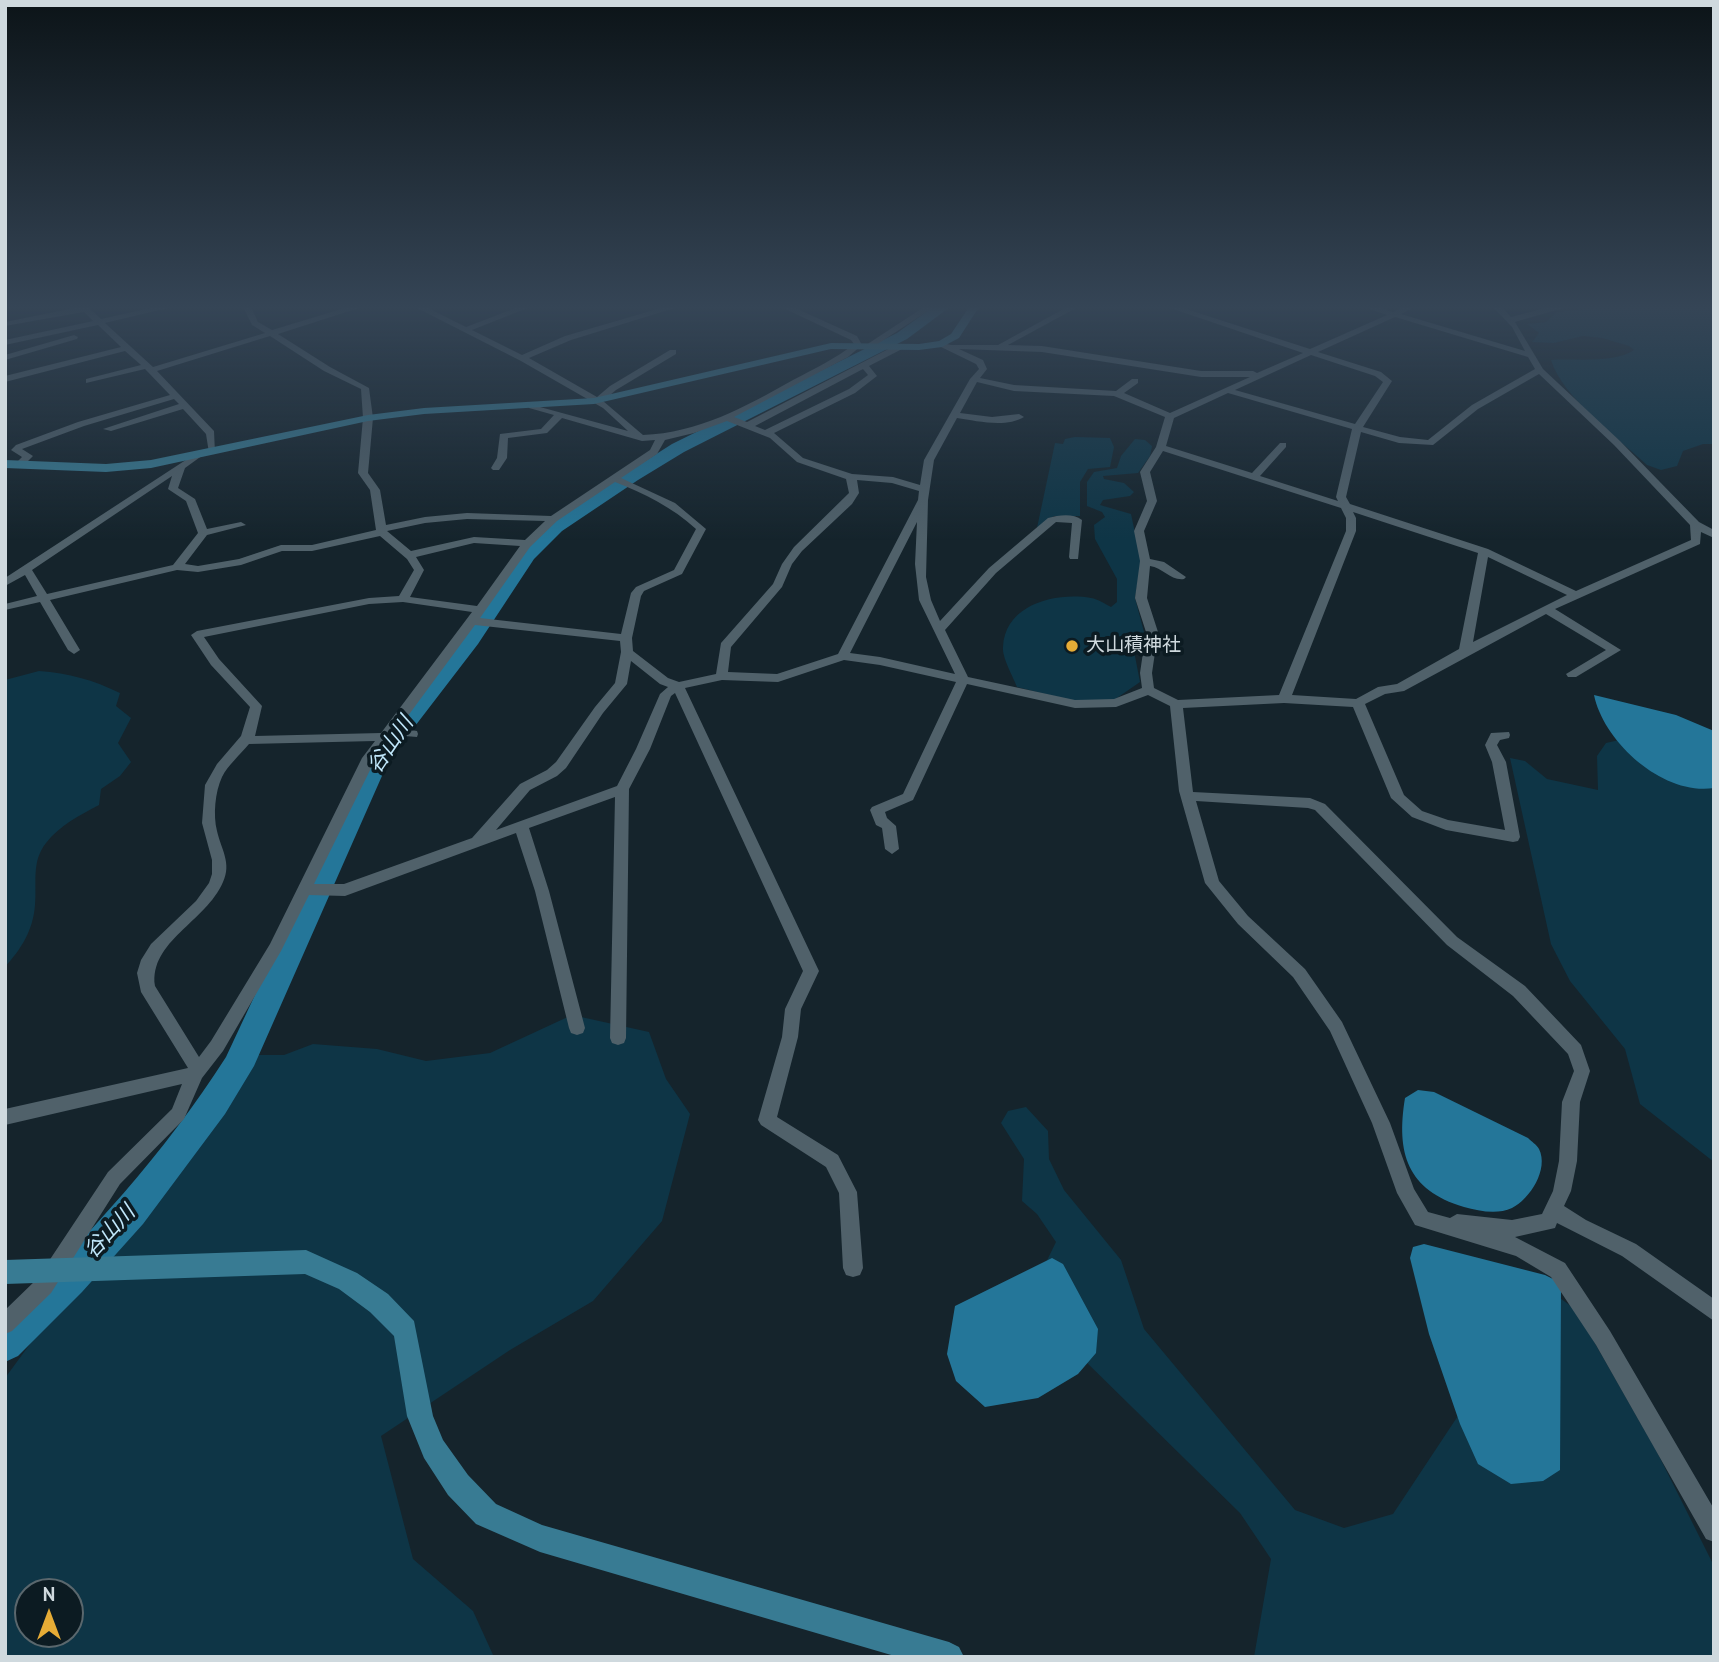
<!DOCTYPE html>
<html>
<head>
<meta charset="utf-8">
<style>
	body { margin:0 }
	#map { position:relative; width:1719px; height:1662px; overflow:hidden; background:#15242c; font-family:"PT Sans",sans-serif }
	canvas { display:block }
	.frame { position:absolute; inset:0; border:7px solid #cfd9de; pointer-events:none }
	.north { position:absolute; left:14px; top:1578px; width:70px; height:70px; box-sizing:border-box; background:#0c1b22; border:2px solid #5a676d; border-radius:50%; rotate:0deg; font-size:19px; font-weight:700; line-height:28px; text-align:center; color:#cfd9de }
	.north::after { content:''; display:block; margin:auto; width:24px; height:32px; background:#e6ac36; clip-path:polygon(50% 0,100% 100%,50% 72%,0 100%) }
</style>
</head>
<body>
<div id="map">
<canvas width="1719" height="1662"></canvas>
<div class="frame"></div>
<div class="north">N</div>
</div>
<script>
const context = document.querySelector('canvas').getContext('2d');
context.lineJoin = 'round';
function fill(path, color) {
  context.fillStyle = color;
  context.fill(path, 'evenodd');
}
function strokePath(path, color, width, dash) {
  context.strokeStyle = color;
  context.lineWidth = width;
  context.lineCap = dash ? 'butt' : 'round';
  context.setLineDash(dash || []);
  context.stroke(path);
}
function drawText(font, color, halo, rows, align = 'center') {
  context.font = font + ' "PT Sans","Noto Sans JP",sans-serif';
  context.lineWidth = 7;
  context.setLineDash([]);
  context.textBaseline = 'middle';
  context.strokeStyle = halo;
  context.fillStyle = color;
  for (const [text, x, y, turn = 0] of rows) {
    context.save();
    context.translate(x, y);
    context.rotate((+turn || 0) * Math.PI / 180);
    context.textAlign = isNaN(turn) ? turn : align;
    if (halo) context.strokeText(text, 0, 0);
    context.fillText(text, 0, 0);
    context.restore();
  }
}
fill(new Path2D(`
	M1605 307H1714V444H1703L1683 451 1677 466 1661 470 1647 465C1618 438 1562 397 1551 360 1576 358 1612 364 1634 350L1629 346 1602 338 1583 336 1554 343 1532 342 1539 333 1527 324 1546 322 1557 312Z
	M1075 437 1110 438 1114 447 1110 467 1088 469 1080 482V516H1054L1037 528 1055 443 1063 444 1065 439Z
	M1135 439 1145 440 1152 446 1150 456 1138 473 1103 476 1104 479 1124 483 1134 492 1130 496 1103 500 1100 505 1131 514 1141 561 1135 598 1144 632 1134 651 1140 682 1114 700 1074 701 1017 687C1013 676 1002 658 1003 647 1005 604 1056 592 1091 598 1098 599 1105 604 1111 607L1117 602V579L1095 539 1094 525 1105 517 1102 512 1087 506V482L1094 472 1117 468 1121 456Z
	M39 671C69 673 93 680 120 693L116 706 131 718 118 743 131 762 120 776 101 789 99 805C80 815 60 825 46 843 31 862 37 883 35 905 33 931 21 949 5 967V680Z
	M1633 737 1714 762V1162L1640 1104 1625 1049 1570 981 1551 944 1510 758 1525 761 1547 779 1598 790 1597 756 1606 743Z
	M572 1015 649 1032 666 1079 690 1114 662 1221 593 1301 510 1350 381 1436 413 1559 473 1611 494 1657H5V1378L44 1325 129 1235 217 1123 252 1055H284L313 1044 377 1049 426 1061 490 1053ZM28 1592H70V1634H28Z
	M1026 1107 1048 1131 1049 1159 1064 1190 1121 1260 1144 1329 1295 1510 1344 1528 1393 1514 1544 1286 1576 1310 1657 1452 1714 1566V1657H1254L1271 1559 1240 1513 1026 1303 1056 1242 1037 1214 1022 1201 1024 1159 1001 1123 1008 1111Z`), '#0e3546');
fill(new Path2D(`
	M1594 695 1676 715 1714 731V788C1664 796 1604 743 1594 695Z
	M1418 1090 1434 1092 1528 1138C1531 1141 1537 1145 1539 1149 1549 1169 1530 1199 1512 1208 1497 1215 1479 1211 1464 1207 1407 1190 1396 1153 1405 1098Z
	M1424 1244 1545 1275 1555 1280 1561 1289 1560 1470 1543 1481 1511 1484 1478 1464 1460 1424 1429 1334 1410 1258 1413 1247Z
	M1052 1258 1063 1264 1098 1329 1096 1353 1078 1374 1038 1398 985 1407 956 1381 947 1354 955 1306Z`), '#247699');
fill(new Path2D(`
	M933 307H950L907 339 684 452 638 480 562 531 534 559 478 644 389 760 254 1066 225 1114 143 1224 82 1292 18 1356 5 1362V1317C88 1237 164 1154 226 1057L366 757 462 635 519 551 548 523 672 444 897 333Z`), '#247699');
fill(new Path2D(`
	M79 307H88L101 319 155 307H172L105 323 153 367 265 333 252 325 243 307H251L258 322 272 330 348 307H362L278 334 330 367 369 388 373 418 368 473 380 490 386 525 425 517 467 513 551 516 650 450 655 440 642 441 562 418 547 433 508 438 507 458 499 470H493L491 468 497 458 500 434 541 429 554 415 529 408V404L628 431 603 408 521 361 415 307H426L466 327 518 307H530L472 330 522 355 565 336 664 307H678L571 340 529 358 597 397 610 386 670 350H676V354L616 390 603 401 643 435C698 433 745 407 793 380 814 369 835 359 854 344L851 340 781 307H793L857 336 862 345 848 357 734 417 747 422 898 344H904V348L869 366 877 376 855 393 774 433 803 458 852 474 893 477 920 485 924 460 970 379 979 369 976 364 939 346V342L951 345H998L1067 307H1078L1008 345 1042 346 1201 371H1253L1257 373 1303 353 1167 307H1180L1310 349 1387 315 1364 307H1378L1393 312 1403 307H1415L1401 314 1525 351 1512 327 1493 307H1502L1511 317 1549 307H1567L1515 322 1543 369 1620 441 1699 522 1714 530V538L1701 532 1700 544 1555 609 1621 650 1576 677H1568L1566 674 1606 650 1546 614 1404 691 1385 694 1365 704 1404 795 1422 811 1448 820 1505 830 1492 762 1485 745 1491 733 1509 732 1510 735 1509 738 1500 740 1497 745 1506 762 1520 837 1518 841 1513 842 1446 830 1412 817 1391 798 1353 707 1284 703 1183 708 1193 792 1310 798 1325 804 1457 937 1525 986 1581 1045 1590 1071 1580 1102 1577 1161 1571 1191 1564 1206 1586 1220 1636 1244 1714 1299V1321L1622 1256 1557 1223 1555 1228 1515 1237 1565 1263 1610 1331 1714 1509V1542L1706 1539 1596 1345 1551 1277 1516 1256 1415 1225 1397 1193 1372 1123 1330 1031 1293 977 1238 924 1205 883 1179 791 1170 706 1148 695 1116 707 1075 708 967 684 913 800 885 812 887 818 896 826 899 849 892 854 885 849 882 828 876 825 870 810 872 807 903 794 956 682 880 665 844 660 778 682 722 680 685 688 819 971 801 1009 798 1037 777 1117 838 1155 857 1192 863 1268 860 1275 853 1277 846 1275 843 1268 839 1193 826 1167 761 1125 758 1120 782 1037 785 1009 803 971 675 693 671 696 650 749 629 789 626 1038 624 1043 618 1045 612 1043 610 1038 615 797 529 828 549 891 585 1028 583 1033 577 1035 571 1033 569 1028 535 891 516 833 345 896 309 895 281 951 223 1051 202 1078 184 1119 120 1184 51 1293 12 1331 5 1334V1310L37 1279 108 1172 172 1109 182 1084 5 1125V1109L188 1068 141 992 137 973 141 960 151 944 196 901 209 883 212 874V860L202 823 205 785 217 764 241 736 250 707 211 665 191 635 197 631 369 598 399 596 414 570 407 559 380 536 312 551H282L241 565 198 572 177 570 50 600 80 650 74 654 68 650 40 602 5 610V604L37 596 25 575 5 586V578L198 452 203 455 185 468 178 488 195 499 207 529 241 522 246 525 207 535 185 564 198 566 239 559 281 545H312L376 530 370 490 358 473 363 418 361 389 324 371 270 336 157 371 214 431 215 453H209L206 434 183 409 111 431 103 429 179 404 174 399 84 426 22 449 33 456 22 467H16L14 465 22 457 11 450 16 445 78 422 170 395 145 369 86 383V379L141 365 125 351 5 382V376L121 347 98 325 5 345V340L93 321 84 312 5 326V322ZM1395 317 1528 357 1535 369 1472 405 1428 440 1400 437 1363 427 1392 381 1381 372 1318 352ZM959 349 1042 352 1201 377H1250L1170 413 1124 393 1138 383V379H1132L1116 391 1014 385 980 378 987 369 983 360ZM1311 355 1375 376 1383 382 1355 424 1235 390ZM863 369 868 375 849 389 765 430 755 426ZM1539 374 1614 445 1690 525 1691 540 1576 591 1488 549 1350 504 1346 497 1361 432 1399 443 1433 445 1478 409ZM977 382 1014 391 1114 396 1165 417 1156 447 1140 472 1147 501 1134 531 1140 561 1135 598 1146 632 1140 673 1142 688 1114 699 1075 700 968 677 945 630 996 573 1056 522 1072 523 1069 557 1070 559H1078L1082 520C1073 513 1059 515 1048 518L989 568 940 621 931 600 926 577 928 500 934 460 957 418C977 421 1006 428 1024 417L1019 414 992 417 960 413ZM1228 393 1352 429 1336 497 1338 501 1260 476 1286 447V443H1280L1252 473 1166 446 1174 418ZM727 421 770 438 797 462 846 479 849 493 794 547 782 564 773 584 721 643 716 674 679 682 668 678 633 651 632 638 641 596 644 591 682 574 706 529 675 503 621 478 657 454 665 440 694 433ZM1163 451 1341 508 1346 518V531L1279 695 1178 700 1154 688 1152 673 1158 632 1147 598 1150 566C1163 568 1171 581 1184 579L1186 577 1164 562 1150 559 1144 531 1157 501 1150 472ZM172 476 168 489 186 501 198 533 173 565 47 594 32 570ZM857 480 892 483 919 491 918 500 838 654 777 674 728 672 731 647 782 587 792 564 802 551 852 504 859 493ZM615 482C645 494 672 507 696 529L674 570 636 587 631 593 621 634 480 618 530 547 557 521ZM1353 512 1478 553 1459 649 1397 684 1378 687 1356 699 1292 695 1356 531V518ZM467 519 545 521 525 540 474 537 411 551 387 531 425 523ZM917 522 915 564 919 600 955 674 880 657 850 653ZM474 543 520 546 477 606 410 597 424 570 416 557ZM1488 557 1567 595 1473 642ZM403 602 472 612 381 733 255 736 262 706 219 659 204 637 369 604ZM475 625 620 641 621 652 615 683 595 707 556 762 547 770 520 784 472 838 344 884H314L375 760 393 735 417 737 418 734 417 731 399 728ZM631 661 660 684 668 687 660 694 636 749 617 786 496 830 530 790 557 776 566 768 603 713 627 684ZM375 741 362 758 270 944 211 1041 199 1057 155 986C149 941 206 922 223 882 232 863 221 849 217 831 213 815 215 792 222 777 228 765 240 755 249 744ZM1196 801 1308 808 1315 810 1447 945 1513 996 1568 1054 1574 1071 1562 1102 1559 1161 1553 1191 1542 1214 1512 1220 1457 1214 1450 1218 1428 1212 1414 1189 1390 1123 1342 1022 1305 969 1248 916 1219 881Z
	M924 307H934L873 347 866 345Z
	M74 335 78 337 77 339 5 360V355Z`), '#50616a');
fill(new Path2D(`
	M969 307H979L959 338 942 347 919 350 831 349 594 404 424 414 368 421 151 468 106 472 5 468V460L106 464 151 460 368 415 424 408 594 398 831 343 919 344 939 341 951 334Z
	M306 1250 357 1273 388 1294 414 1321 433 1416 443 1440 468 1475 496 1504 542 1525 949 1642 959 1647 964 1657H898L540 1552 476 1524 448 1495 424 1458 407 1416 394 1336 370 1312 339 1289 305 1274 5 1284V1260Z`), '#387b93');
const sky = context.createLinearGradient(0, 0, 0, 540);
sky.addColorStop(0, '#0c1418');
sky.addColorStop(0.57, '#354556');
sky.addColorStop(1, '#35455600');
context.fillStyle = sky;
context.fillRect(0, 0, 1719, 540);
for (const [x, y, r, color] of [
	[1072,646,7,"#e6ac36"]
]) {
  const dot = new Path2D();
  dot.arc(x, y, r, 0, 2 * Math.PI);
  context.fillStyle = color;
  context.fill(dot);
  strokePath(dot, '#0c1b22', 2.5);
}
drawText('19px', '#cfd9de', '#0c1b22', [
	["大山積神社",1086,646]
], 'left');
drawText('italic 21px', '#c1e8fc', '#0c1b22', [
	["谷山川",391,745,-56],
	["谷山川",110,1232,-47]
]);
</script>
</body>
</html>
